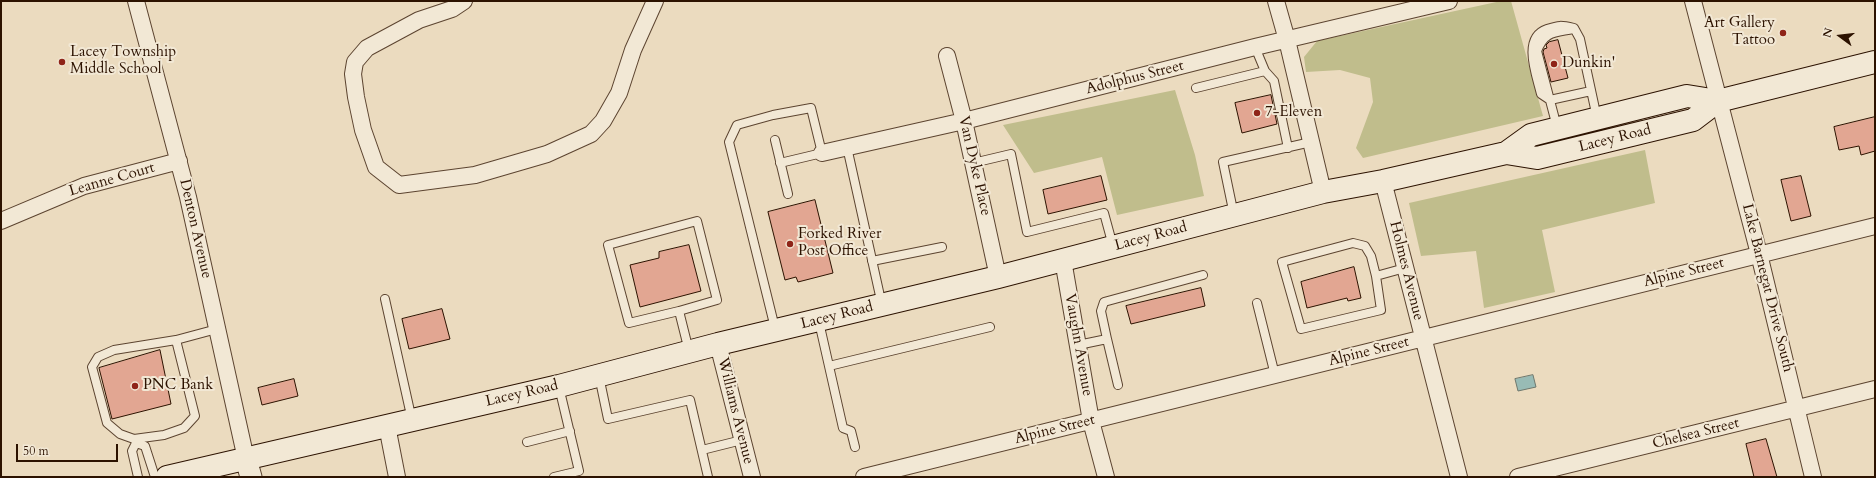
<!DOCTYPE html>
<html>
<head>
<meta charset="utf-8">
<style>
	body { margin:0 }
	#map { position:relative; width:1876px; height:478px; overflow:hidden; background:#ebdbbf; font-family:Cardo,serif }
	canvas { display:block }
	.frame { position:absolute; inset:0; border:2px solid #2c1200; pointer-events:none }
	.north { position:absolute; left:1820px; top:16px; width:40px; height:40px; -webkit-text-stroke:3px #f2e8d5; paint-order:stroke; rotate:285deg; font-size:11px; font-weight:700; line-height:16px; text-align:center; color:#2c1200 }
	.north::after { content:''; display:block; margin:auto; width:14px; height:18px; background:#2c1200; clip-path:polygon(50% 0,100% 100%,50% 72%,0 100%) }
	.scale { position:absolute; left:16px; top:444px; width:102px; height:18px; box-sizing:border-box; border:2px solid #2c1200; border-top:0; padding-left:5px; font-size:12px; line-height:14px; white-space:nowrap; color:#2c1200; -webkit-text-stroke:3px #f2e8d5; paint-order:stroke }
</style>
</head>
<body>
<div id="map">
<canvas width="1876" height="478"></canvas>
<div class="frame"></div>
<div class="north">N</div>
<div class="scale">50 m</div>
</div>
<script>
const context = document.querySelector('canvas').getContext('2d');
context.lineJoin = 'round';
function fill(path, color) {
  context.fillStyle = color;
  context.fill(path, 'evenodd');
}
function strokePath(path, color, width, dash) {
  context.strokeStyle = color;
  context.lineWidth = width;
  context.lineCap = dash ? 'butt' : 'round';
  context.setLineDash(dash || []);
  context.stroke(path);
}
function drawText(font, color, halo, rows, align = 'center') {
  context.font = font + ' Cardo,serif';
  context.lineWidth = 4;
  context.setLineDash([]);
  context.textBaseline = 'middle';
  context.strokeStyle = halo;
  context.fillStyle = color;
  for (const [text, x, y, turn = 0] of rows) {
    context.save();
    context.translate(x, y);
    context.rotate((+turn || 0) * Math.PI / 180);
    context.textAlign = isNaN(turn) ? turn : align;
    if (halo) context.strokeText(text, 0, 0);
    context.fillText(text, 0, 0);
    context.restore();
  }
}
fill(new Path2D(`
	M1501 1H1511L1543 116 1363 158 1356 148 1373 102 1370 78 1340 70 1306 72 1304 57 1317 41Z
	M1175 90 1195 155 1204 196 1117 215 1102 157 1034 173 1003 125Z
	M1645 150 1655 203 1542 230 1555 292 1484 308 1476 251 1421 256 1409 203Z`), '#c0bd8c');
const water = new Path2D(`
	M1533 375 1536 387 1518 391 1515 379Z`);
fill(water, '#98bbb5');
strokePath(water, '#6d776d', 1);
const building = new Path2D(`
	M1558 40 1568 78 1551 82 1543 52 1544 49 1547 48 1546 45 1549 42Z
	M1271 95 1277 124 1242 133 1235 103Z
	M1875 117V151L1861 155 1859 146 1839 150 1834 127Z
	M1101 176 1107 200 1048 214 1043 190Z
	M1801 176 1811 216 1791 221 1781 180Z
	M815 200 833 273 798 282 796 277 785 280 768 212Z
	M689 245 701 291 640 307 630 265 659 258V252Z
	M1354 267 1361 298 1348 301 1347 298 1307 308 1301 282Z
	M1201 288 1205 306 1131 324 1126 306Z
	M442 309 450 339 409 349 402 319Z
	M160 350 171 404 112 419 99 368Z
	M294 379 298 396 262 405 258 388Z
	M1766 439 1777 477H1754L1746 444Z`);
fill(building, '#e2a692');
strokePath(building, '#2c1200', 1);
const service = new Path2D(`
	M1255 47 1265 71 1274 81 1288 148
	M1196 88 1265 71
	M1591 91 1550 100 1541 94C1537 76 1521 38 1547 29 1559 25 1561 25 1574 28L1580 39 1597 118
	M1557 127 1537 51C1545 31 1554 33 1573 29
	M775 140 788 194
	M847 147 882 305
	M973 163 1011 154 1027 232 1104 213 1113 246
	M1234 215 1223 162 1311 142
	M872 261 942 247
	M1376 276 1381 310 1301 329 1282 262 1353 243 1365 246 1371 256 1376 276 1405 268
	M385 299 412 420
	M1257 303 1275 375
	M679 311 629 323 608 245 697 221 717 300 679 311 689 351
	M819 322 843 428 851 431 855 447
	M775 328 729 142 737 125 773 115 811 108 822 153 780 163
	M1107 339 1101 311 1104 302 1203 275
	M176 340 114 350 98 357 92 367 107 423 120 434 134 439 164 435 184 428 195 416 176 340 217 329
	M1078 345 1107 339 1118 385
	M829 366 990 327
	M599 376 608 419 690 400 708 477
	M135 440 136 443 132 451 138 477
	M527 442 570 431
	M136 443 145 446 155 477
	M702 450 742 440
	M554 477 579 471 559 387`);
const minor = new Path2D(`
	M136 1 188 197 246 459
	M464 1 452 9 419 20 367 48 355 62 353 74 356 97 363 130 376 167 399 185 475 175 547 154 591 134 603 121 619 93 633 50 655 1
	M1276 1 1287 40 1323 192
	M1693 1 1759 254 1813 477
	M947 56 964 121 998 277
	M822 153 964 121 1255 47 1449 1
	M1383 181 1459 477
	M1 221 84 186 179 161
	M1063 260 1091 421 1106 477
	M718 344 752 477
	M387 426 397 477
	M864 477 1875 226
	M1518 477 1875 389`);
const tertiary = new Path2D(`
	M246 459 251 477`);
const secondary = new Path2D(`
	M1506 153 1531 135 1687 96 1718 101 1875 62
	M167 477 559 386 718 344 998 277 1323 192 1383 181 1506 153 1537 158 1693 120 1718 101`);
strokePath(service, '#5c4430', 10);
strokePath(minor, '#5c4430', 18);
strokePath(tertiary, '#5c4430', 23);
strokePath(secondary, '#2c1200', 24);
strokePath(service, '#f2e8d5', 8);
strokePath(minor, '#f2e8d5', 16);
strokePath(tertiary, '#f2e8d5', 21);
strokePath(secondary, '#f2e8d5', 22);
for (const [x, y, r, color] of [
	[1783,33,4,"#8f2418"],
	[62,62,4,"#8f2418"],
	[1554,64,4,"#8f2418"],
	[1257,113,4,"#8f2418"],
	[790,244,4,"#8f2418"],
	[135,386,4,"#8f2418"]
]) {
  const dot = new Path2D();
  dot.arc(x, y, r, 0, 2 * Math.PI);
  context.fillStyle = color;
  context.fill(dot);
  strokePath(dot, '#f2e8d5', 1.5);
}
drawText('15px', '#2c1200', '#f2e8d5', [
	["Art Gallery",1775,24,"right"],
	["Tattoo",1775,41,"right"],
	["Lacey Township",70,53],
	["Middle School",70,70],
	["Dunkin'",1562,64],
	["7-Eleven",1265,113],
	["Forked River",798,235],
	["Post Office",798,252],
	["PNC Bank",143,386]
], 'left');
drawText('15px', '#2c1200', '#f2e8d5', [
	["Adolphus Street",1135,78,-14],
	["Lacey Road",1615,139,-14],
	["Van Dyke Place",974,166,77],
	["Leanne Court",112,180,-16],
	["Denton Avenue",195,229,77],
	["Lacey Road",1151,237,-15],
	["Holmes Avenue",1406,271,76],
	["Alpine Street",1684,273,-14],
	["Lake Barnegat Drive South",1767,288,76],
	["Lacey Road",837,316,-14],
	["Vaughn Avenue",1078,345,80],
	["Alpine Street",1369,352,-14],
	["Lacey Road",522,394,-13],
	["Williams Avenue",735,411,76],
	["Alpine Street",1055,430,-14],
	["Chelsea Street",1696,434,-14]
]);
</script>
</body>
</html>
